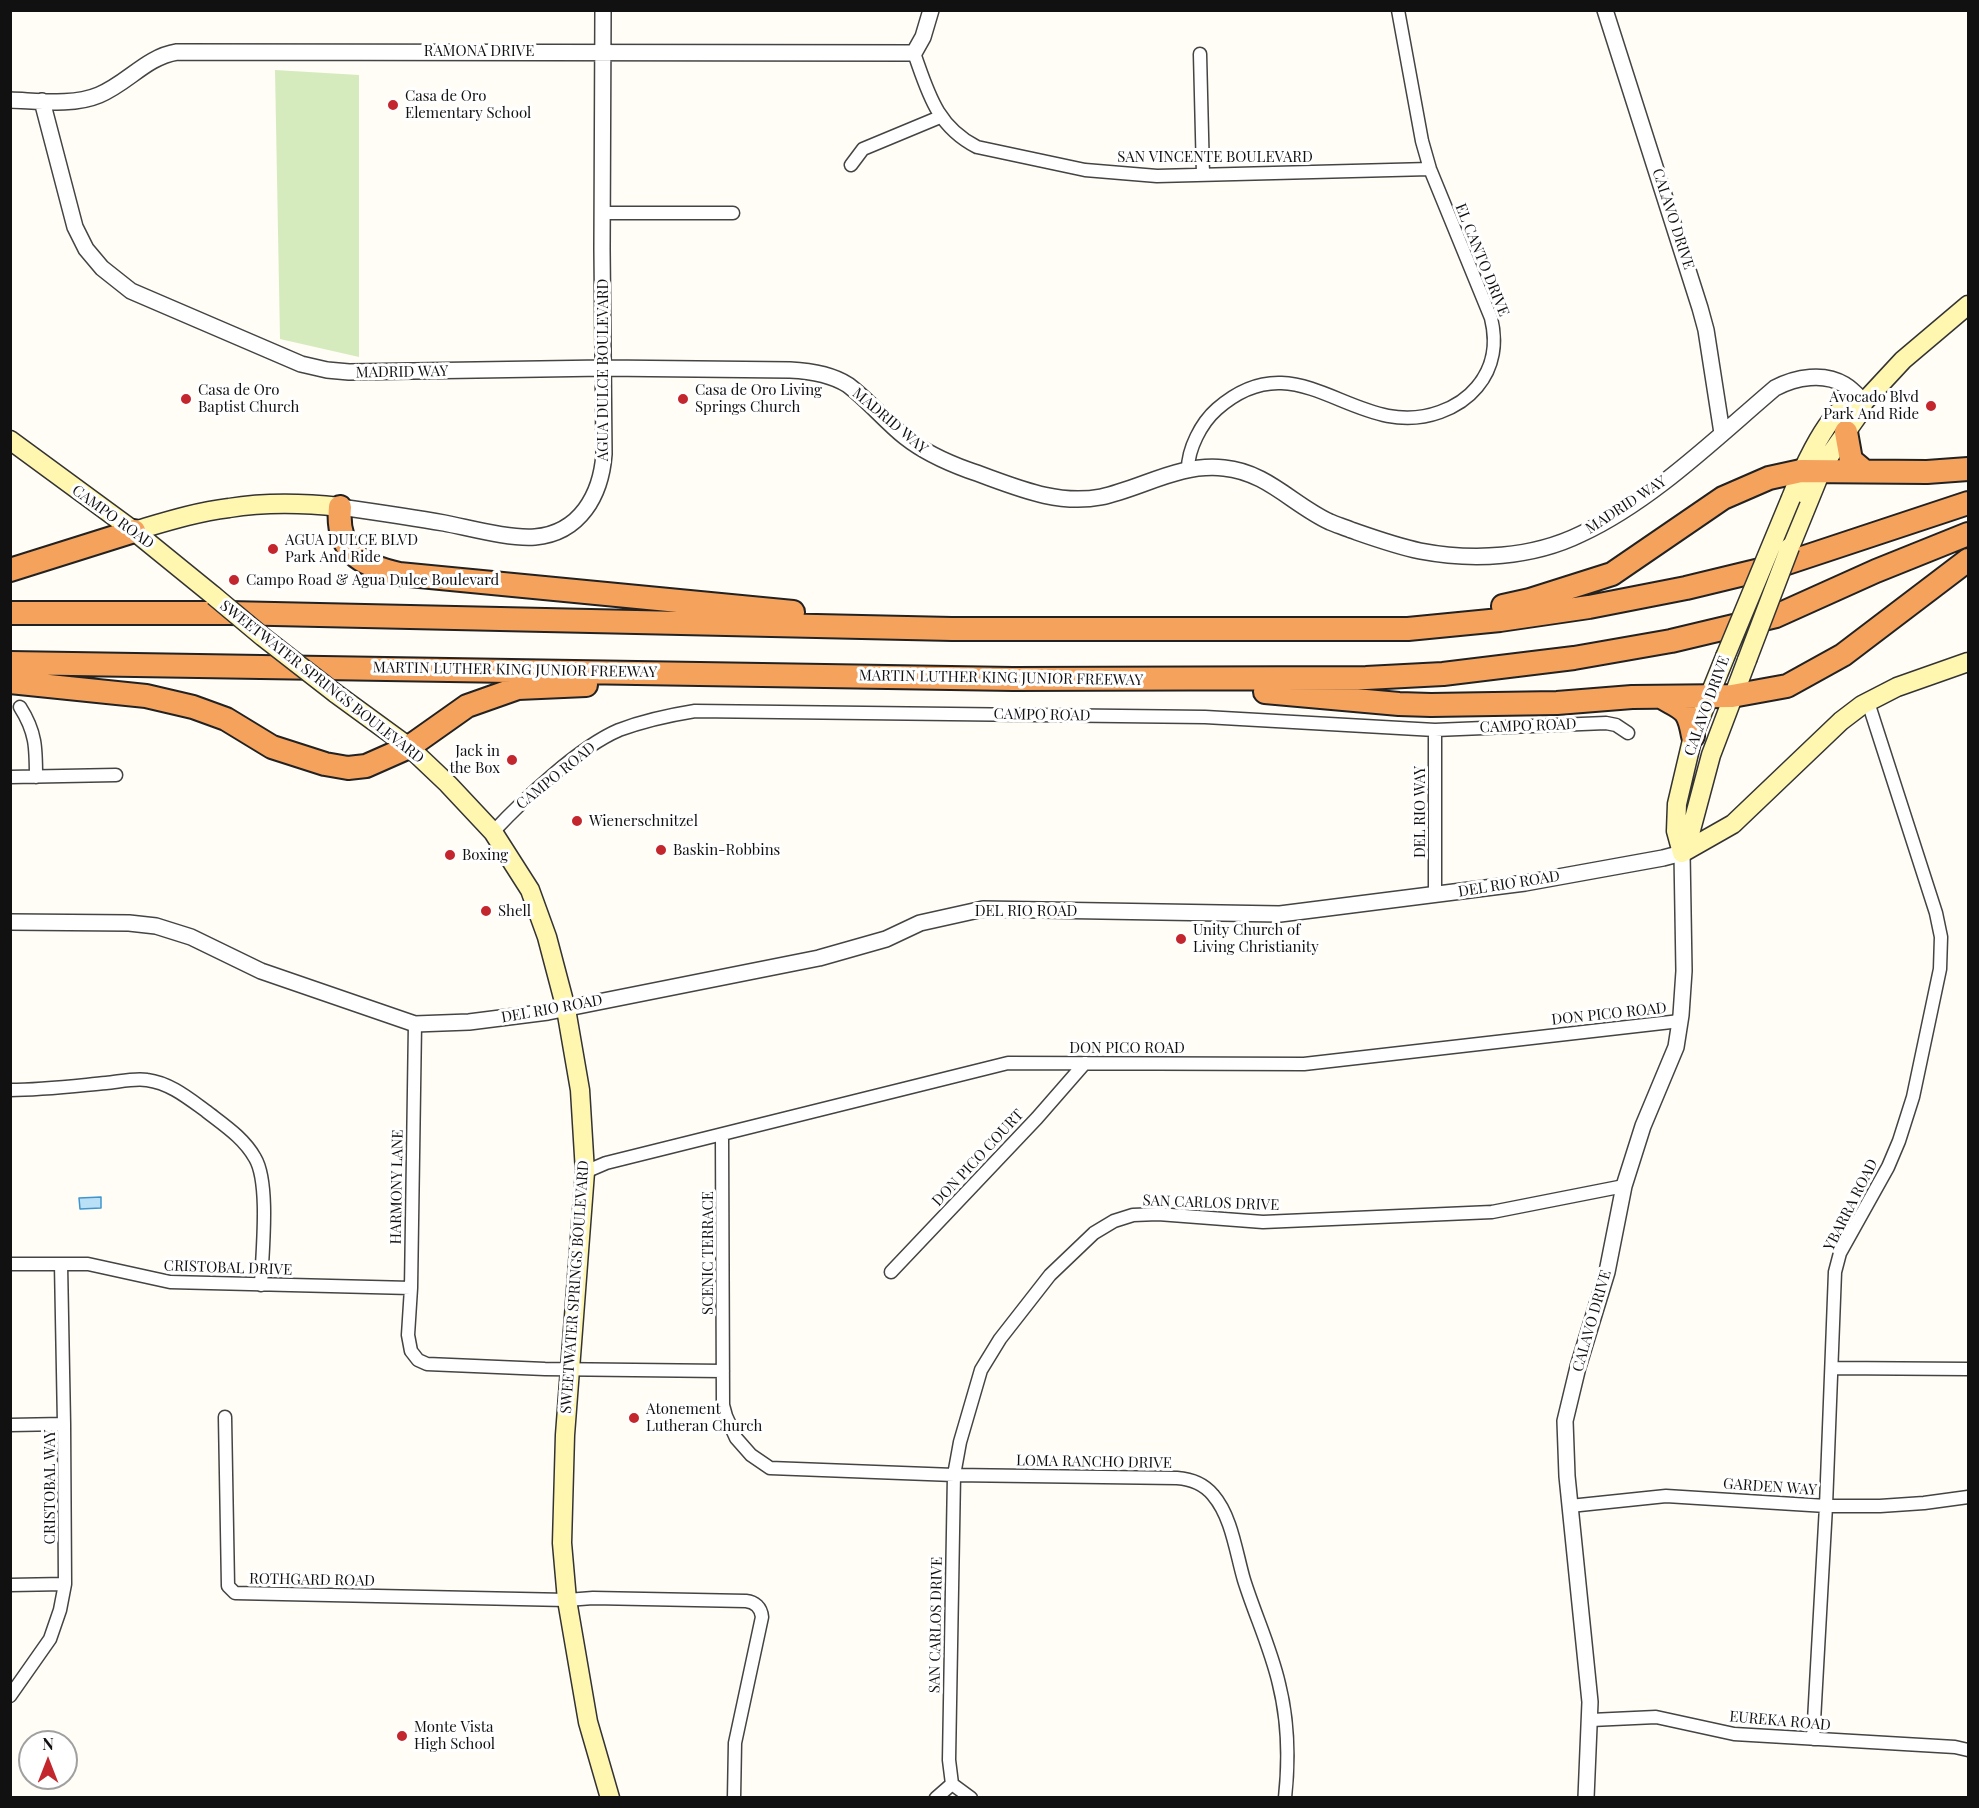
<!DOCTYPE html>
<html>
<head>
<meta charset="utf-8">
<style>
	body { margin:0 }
	#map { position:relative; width:1979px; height:1808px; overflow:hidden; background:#fffdf5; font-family:"Playfair Display",serif }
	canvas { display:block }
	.frame { position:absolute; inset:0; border:12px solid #111; pointer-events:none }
	.north { position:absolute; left:18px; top:1730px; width:60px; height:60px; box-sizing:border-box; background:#fff; border:2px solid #a0a0a0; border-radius:50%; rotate:0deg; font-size:16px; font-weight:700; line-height:24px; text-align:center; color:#111 }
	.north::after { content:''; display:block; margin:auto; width:21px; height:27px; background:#c4262e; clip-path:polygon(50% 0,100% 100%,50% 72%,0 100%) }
</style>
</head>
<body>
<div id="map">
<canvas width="1979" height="1808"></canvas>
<div class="frame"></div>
<div class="north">N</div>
</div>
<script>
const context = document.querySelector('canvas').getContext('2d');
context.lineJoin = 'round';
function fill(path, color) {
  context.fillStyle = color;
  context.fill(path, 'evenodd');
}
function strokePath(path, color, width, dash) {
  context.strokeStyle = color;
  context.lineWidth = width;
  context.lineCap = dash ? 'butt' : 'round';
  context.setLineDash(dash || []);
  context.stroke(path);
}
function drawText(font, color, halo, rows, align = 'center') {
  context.font = font + ' "Playfair Display",serif';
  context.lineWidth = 6;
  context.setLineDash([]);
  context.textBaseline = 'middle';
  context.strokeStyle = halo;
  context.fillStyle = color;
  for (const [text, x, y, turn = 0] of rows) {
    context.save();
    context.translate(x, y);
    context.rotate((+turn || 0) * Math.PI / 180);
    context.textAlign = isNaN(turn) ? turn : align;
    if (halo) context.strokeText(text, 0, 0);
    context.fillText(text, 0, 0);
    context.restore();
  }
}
fill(new Path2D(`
	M275 70 359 75V357L280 339Z`), '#d5ebbd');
const water = new Path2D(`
	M101 1197V1208L80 1209 79 1198Z`);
fill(water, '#b9e0f7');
strokePath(water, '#3f96cf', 1.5);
const minor = new Path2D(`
	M914 53C928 92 936 126 977 147L1085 170 1157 176 1430 169
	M1200 54 1203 175
	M851 165 863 149 940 117
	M602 213H733
	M1188 469C1188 449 1201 423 1217 409 1300 336 1355 443 1440 412 1454 407 1468 398 1477 387 1494 367 1497 342 1491 318L1430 169 1422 141 1398 10
	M20 707C36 732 36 748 36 777
	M1435 730V895
	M10 777 116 775
	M493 832C523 800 579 747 619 730 643 721 670 715 695 711L1205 717 1435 730 1606 723 1616 725 1628 733
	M415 1024 411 1288 408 1335 411 1351 418 1360 427 1364 545 1369 723 1371
	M10 1090C42 1090 74 1086 106 1083 118 1082 134 1078 147 1080 170 1083 188 1098 206 1111 224 1125 244 1138 255 1158 270 1183 262 1254 261 1285
	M722 1135 723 1405 726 1416 736 1438 751 1455 770 1468 954 1475 1177 1478C1191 1479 1204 1484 1213 1495 1232 1517 1236 1553 1244 1580 1255 1615 1271 1649 1279 1684 1288 1720 1289 1761 1285 1798
	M585 1172 606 1163 1008 1063 1304 1064 1680 1021
	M10 1264H88L170 1282 411 1288
	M891 1272 1037 1118 1085 1063
	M1832 1368 1968 1369
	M225 1417 228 1586 235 1593 567 1600 593 1598 746 1601C755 1602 761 1607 762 1617L735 1743 734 1798
	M10 1425 64 1424
	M1570 1506 1666 1496 1826 1506H1880L1924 1503 1968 1497
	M10 1585 65 1584
	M10 1696 50 1639 60 1610 65 1584 64 1424 61 1264
	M1591 1720 1656 1717 1734 1734 1955 1747 1968 1750
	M1813 1739 1826 1506 1835 1272 1840 1253 1888 1167 1899 1141 1913 1097 1940 969 1941 937 1936 913 1868 702
	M936 1798 952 1784
	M971 1798 952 1784 949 1760 954 1475 960 1442 981 1370 1000 1339 1050 1275 1094 1233 1114 1221 1133 1215 1158 1214 1263 1222 1492 1212 1624 1186`);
const tertiary = new Path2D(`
	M1605 10 1700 308 1706 330 1722 433
	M10 100C39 101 73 106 99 95 128 83 146 57 177 52L914 53 923 37 931 10
	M42 101 75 227 86 249 102 268 131 291 301 364 327 370 349 372 604 368 790 370C810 371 831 374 848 385 868 400 885 421 905 437 924 452 946 462 968 470 1012 485 1054 506 1101 497 1143 488 1179 463 1224 468 1267 472 1293 505 1330 522 1337 525 1344 527 1351 530 1374 538 1396 546 1420 551 1473 561 1532 558 1581 534 1652 501 1715 439 1775 388 1796 377 1824 372 1845 385 1852 389 1858 396 1864 402
	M340 507C375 512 410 517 444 523 470 528 509 539 535 537 580 533 601 495 604 454L602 249 603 10
	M10 922 129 923 156 926 191 937 261 971 415 1024 469 1022 548 1012 819 958 886 939 920 923 983 909 1280 914 1525 883 1663 858 1682 853 1684 971 1681 1015 1676 1047 1643 1126 1624 1186 1607 1272 1578 1367 1565 1421 1567 1476 1590 1702 1586 1798`);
const secondary = new Path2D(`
	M10 440 134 531 214 596
	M1791 498C1800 475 1824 419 1846 406 1851 403 1858 403 1864 402
	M134 531C165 522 196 512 229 508 266 502 303 503 340 507
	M1790 547 1821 471 1832 452 1859 414 1864 402 1903 360 1968 305
	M335 693 409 747 448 784 493 832 530 890 547 937 566 1009 580 1090 585 1172 565 1435 562 1543 567 1600 588 1722 610 1798
	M1682 853 1733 824 1841 721 1862 705 1897 687 1968 662
	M1682 853 1676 831 1677 804 1693 736 1725 657
	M1682 853 1691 830 1711 755 1747 660`);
const motorway = new Path2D(`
	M1846 432 1851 460 1864 471
	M340 507C336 551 360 565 399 574L793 612
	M10 570 134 531
	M1503 606 1530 600 1612 574 1723 498 1769 478 1801 471 1927 472 1968 469
	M10 613H229L952 629H1408L1500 620 1589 607 1686 588 1781 565 1968 503
	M10 663 1013 679 1366 678 1443 674 1574 658 1671 641 1776 616 1876 571 1968 534
	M10 682 146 696 193 707 226 719 272 747 325 764 348 768 366 766 409 747 467 706 518 688 586 685
	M1265 692 1399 704 1431 705 1557 703 1632 697 1732 696 1787 686 1843 655 1968 560
	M1661 697C1684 710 1688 708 1693 736`);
strokePath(minor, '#444', 15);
strokePath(tertiary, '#444', 18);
strokePath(secondary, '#333', 21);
strokePath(motorway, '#222', 26);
strokePath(minor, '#fff', 12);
strokePath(tertiary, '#fff', 15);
strokePath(secondary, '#fff6b0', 18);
strokePath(motorway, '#f5a25d', 22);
const secondaryBridge = new Path2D(`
	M214 596 263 637 335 693
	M1725 657 1791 498
	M1747 660 1790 547`);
strokePath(secondaryBridge, '#333', 21, []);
strokePath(secondaryBridge, '#fff6b0', 18);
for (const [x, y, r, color] of [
	[393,105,6,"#c4262e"],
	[186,399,6,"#c4262e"],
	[683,399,6,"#c4262e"],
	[1931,406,6,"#c4262e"],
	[273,549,6,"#c4262e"],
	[234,580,6,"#c4262e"],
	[512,760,6,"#c4262e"],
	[577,821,6,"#c4262e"],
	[661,850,6,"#c4262e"],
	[450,855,6,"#c4262e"],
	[486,911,6,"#c4262e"],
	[1181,939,6,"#c4262e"],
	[634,1418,6,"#c4262e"],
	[402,1736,6,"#c4262e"]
]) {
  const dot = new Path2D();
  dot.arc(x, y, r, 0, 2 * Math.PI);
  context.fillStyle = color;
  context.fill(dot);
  strokePath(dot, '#fff', 2);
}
drawText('15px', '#111', '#fff', [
	["RAMONA DRIVE",479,51],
	["SAN VINCENTE BOULEVARD",1215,157],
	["CALAVO DRIVE",1673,219,72],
	["EL CANTO DRIVE",1482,260,68],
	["AGUA DULCE BOULEVARD",603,370,-90],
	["MADRID WAY",402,372,-1],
	["MADRID WAY",890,421,40],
	["MADRID WAY",1626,505,-33],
	["CAMPO ROAD",113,517,36],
	["MARTIN LUTHER KING JUNIOR FREEWAY",515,670,1],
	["MARTIN LUTHER KING JUNIOR FREEWAY",1001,678,1],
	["SWEETWATER SPRINGS BOULEVARD",322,682,38],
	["CALAVO DRIVE",1707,706,-70],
	["CAMPO ROAD",1042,715,1],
	["CAMPO ROAD",1528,726,-2],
	["CAMPO ROAD",556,776,-39],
	["DEL RIO WAY",1420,812,-90],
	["DEL RIO ROAD",1509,884,-9],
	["DEL RIO ROAD",1026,911],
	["DEL RIO ROAD",552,1009,-10],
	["DON PICO ROAD",1609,1014,-6],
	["DON PICO ROAD",1127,1048],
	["DON PICO COURT",978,1158,-47],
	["HARMONY LANE",397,1187,-89],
	["SAN CARLOS DRIVE",1211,1203,2],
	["YBARRA ROAD",1851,1205,-63],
	["SCENIC TERRACE",708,1253,-90],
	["CRISTOBAL DRIVE",228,1268,2],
	["SWEETWATER SPRINGS BOULEVARD",575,1287,-86],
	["CALAVO DRIVE",1592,1321,-74],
	["LOMA RANCHO DRIVE",1094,1462,1],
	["CRISTOBAL WAY",50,1487,-90],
	["GARDEN WAY",1770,1487,4],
	["ROTHGARD ROAD",312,1580,1],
	["SAN CARLOS DRIVE",936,1625,-89],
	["EUREKA ROAD",1780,1721,5]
]);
drawText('15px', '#111', '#fff', [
	["Casa de Oro",405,96],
	["Elementary School",405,113],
	["Casa de Oro",198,390],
	["Baptist Church",198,407],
	["Casa de Oro Living",695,390],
	["Springs Church",695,407],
	["Avocado Blvd",1919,397,"right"],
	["Park And Ride",1919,414,"right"],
	["AGUA DULCE BLVD",285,540],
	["Park And Ride",285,557],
	["Campo Road & Agua Dulce Boulevard",246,580],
	["Jack in",500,751,"right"],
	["the Box",500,768,"right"],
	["Wienerschnitzel",589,821],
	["Baskin-Robbins",673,850],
	["Boxing",462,855],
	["Shell",498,911],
	["Unity Church of",1193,930],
	["Living Christianity",1193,947],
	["Atonement",646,1409],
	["Lutheran Church",646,1426],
	["Monte Vista",414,1727],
	["High School",414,1744]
], 'left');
</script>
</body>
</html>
